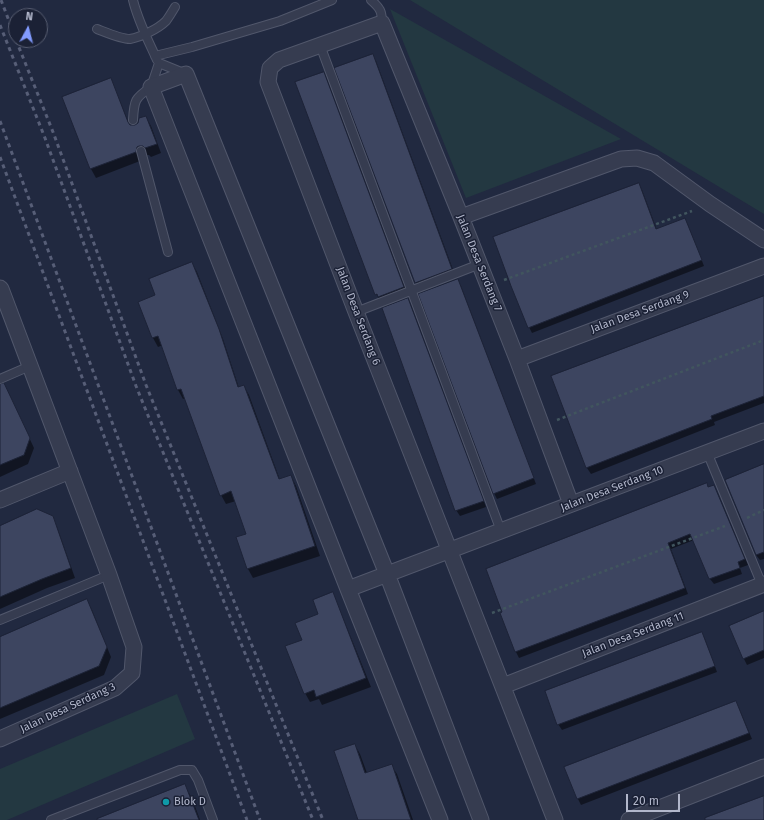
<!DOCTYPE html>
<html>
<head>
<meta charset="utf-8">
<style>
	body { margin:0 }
	#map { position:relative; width:764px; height:820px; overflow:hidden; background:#212940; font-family:"Fira Sans",sans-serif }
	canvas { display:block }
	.north { position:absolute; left:8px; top:8px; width:40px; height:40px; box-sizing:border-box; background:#1b2135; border:1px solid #575d71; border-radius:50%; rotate:7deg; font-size:11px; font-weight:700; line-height:16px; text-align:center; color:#b2b7cb }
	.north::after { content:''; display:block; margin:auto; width:14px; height:18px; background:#829bff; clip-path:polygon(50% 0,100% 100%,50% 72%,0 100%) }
	.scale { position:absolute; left:626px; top:794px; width:54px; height:18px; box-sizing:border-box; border:2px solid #b2b7cb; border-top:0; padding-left:5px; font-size:12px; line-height:14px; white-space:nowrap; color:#b2b7cb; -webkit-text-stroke:3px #1b2135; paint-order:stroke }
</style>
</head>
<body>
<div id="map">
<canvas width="764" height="820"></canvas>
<div class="north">N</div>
<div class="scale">20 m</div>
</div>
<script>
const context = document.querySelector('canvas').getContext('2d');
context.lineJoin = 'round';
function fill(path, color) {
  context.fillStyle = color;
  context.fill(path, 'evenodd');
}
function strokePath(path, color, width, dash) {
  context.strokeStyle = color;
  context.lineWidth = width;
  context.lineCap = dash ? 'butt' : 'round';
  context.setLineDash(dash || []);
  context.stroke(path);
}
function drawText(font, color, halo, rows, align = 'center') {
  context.font = font + ' "Fira Sans",sans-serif';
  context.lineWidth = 3;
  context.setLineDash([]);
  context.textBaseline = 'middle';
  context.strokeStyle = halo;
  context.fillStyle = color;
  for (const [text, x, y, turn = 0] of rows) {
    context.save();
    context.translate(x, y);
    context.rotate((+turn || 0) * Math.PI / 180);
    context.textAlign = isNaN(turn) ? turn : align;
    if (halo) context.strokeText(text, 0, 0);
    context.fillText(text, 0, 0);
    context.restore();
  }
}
fill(new Path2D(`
	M410 0H764V214Z
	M390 9 621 139 466 198Z
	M177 694 195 739 7 820H0V769Z`), '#233841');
fill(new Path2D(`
	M372 55 376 61 455 275 419 289 416 283 336 68Z
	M324 73 327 79 407 293 380 300 376 294Z
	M110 80 115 89 130 126H135L146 117 151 126 161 153 151 157 149 155H145L140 161 96 178 91 169 63 97Z
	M639 184 642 190 657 230 685 219 688 225 704 266 532 333 529 327Z
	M192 263 197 272 223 339 239 388 244 386 249 395 280 480 291 476 296 486 320 556 253 578 248 569 238 538 247 534 236 501 226 504 221 495 185 398 183 399 178 390 163 345 158 347 153 338 157 296Z
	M457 280 461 286 536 484 497 499 494 493Z
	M764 297V403L714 422 715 425 591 474 587 468 552 377Z
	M408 299 411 305 486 507 460 516 456 510Z
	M0 397 13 403 34 448 28 464 0 477Z
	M764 465V559L760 560 756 555Z
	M714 486 717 492 748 565 740 568 742 574 714 584 710 579 694 540 671 549 688 594 519 658 516 652 501 613 709 488Z
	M52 517 57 527 75 578 47 588 0 609V527Z
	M332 594 337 603 371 687 322 705 319 699 310 702 305 693 303 640 320 615Z
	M87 601 92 610 111 657 104 675 0 719V638Z
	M764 613V658L747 665 744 659 730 627Z
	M702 633 705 639 717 672 562 730 558 724Z
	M736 702 739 708 752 739 581 805 578 799 565 767Z
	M355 745 360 754 367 773 391 765 397 774 413 820H359Z
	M184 785 192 798 200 820H98Z`), '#0007');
const building = new Path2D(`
	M373 54 452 269 415 283 334 68Z
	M324 72 404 287 378 297 377 294 375 295 295 82Z
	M111 78 128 122 130 125H135L138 123 139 118 146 116 157 144 145 148 143 146H139L137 147 136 152 90 169 62 97Z
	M639 183 656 229 685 218 702 260 528 328 511 286 493 237Z
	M192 262 219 329 238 387 244 385 279 479 291 475 315 546 247 569 236 537 246 534 231 491 220 496 181 389 177 390 158 336 152 338 138 302 155 295 149 279Z
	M458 279 534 478 493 494 418 294Z
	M764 296V396L711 416 712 419 586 468 551 376Z
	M408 298 484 501 455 511 382 308Z
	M4 383 30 438 24 455 0 465V384Z
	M764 464V552L756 555 725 480Z
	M707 483 708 487 714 485 745 559 738 562 740 568 709 579 690 534 668 543 685 588 515 652 500 613 502 612 486 569Z
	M37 509 53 516 71 568 42 579 0 597V526Z
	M333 592 366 678 316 697 314 690 304 694 285 646 302 640 295 623 318 614 313 600Z
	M87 599 107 647 99 666 0 708V637Z
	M764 611V650L743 659 729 626Z
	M702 632 715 666 557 725 545 691Z
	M736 701 749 733 577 799 564 767Z
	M355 744 365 773 392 764 411 820H358L334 751Z
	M185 784 199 820H97V819Z
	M764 796V820H705V818Z`);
fill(building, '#3d4560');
strokePath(building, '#1d2337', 1);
const service = new Path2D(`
	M133 0C138 21 148 40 157 60
	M371 0C380 8 382 11 382 23
	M97 29C105 32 121 39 130 39 141 37 158 29 166 21 169 17 172 12 175 7
	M320 45 501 531
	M155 56 192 47 280 21 332 0
	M133 120C134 100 135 98 151 87L159 63 186 74
	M141 151 168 252
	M356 312 480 264
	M0 379 30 366
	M707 452 762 585
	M0 620 109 575
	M51 820 180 770H192L198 780 213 820`);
const minor = new Path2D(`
	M461 217 621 159 637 158 654 163 710 204 764 240
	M0 288 1 289 109 575 134 647 132 673 115 688 0 739
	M517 359 764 266
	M0 500 70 471
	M348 589 764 431
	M503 686 764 584
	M440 820 348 589 151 87 186 74 387 574 481 820
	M555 820 356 312 268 82 270 68 279 60 382 23 461 217 517 359 571 504
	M629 820 764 767`);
strokePath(service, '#51576b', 10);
strokePath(minor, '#51576b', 17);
strokePath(new Path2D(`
	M504 280 692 211
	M557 420 764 340
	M747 518 764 510
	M492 613 725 526`), '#41555e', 2.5, [3, 3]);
strokePath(service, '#363c50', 8);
strokePath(minor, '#363c50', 15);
strokePath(new Path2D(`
	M1 0 16 39
	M0 25 45 138 136 386 313 820
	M16 40 53 132 146 385 323 820
	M0 121 260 820
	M0 157 247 820`), '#575e77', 3, [4, 4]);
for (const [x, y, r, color] of [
	[166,802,4,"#0f9aa8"]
]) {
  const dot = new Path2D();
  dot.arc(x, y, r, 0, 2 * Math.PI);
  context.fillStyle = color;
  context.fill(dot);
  strokePath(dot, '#1b2135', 1.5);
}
drawText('11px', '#b2b7cb', '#1b2135', [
	["Jalan Desa Serdang 7",479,263,68],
	["Jalan Desa Serdang 9",640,312,-20],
	["Jalan Desa Serdang 6",358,316,69],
	["Jalan Desa Serdang 10",612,489,-21],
	["Jalan Desa Serdang 11",633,635,-21],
	["Jalan Desa Serdang 3",68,708,-25]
]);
drawText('11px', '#b2b7cb', '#1b2135', [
	["Blok D",174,802]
], 'left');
</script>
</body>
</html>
